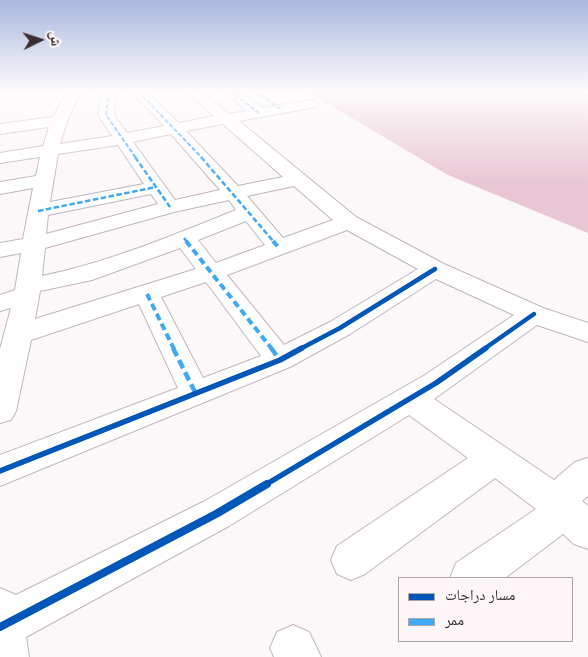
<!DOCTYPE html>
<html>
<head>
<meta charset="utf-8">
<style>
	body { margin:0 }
	#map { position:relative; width:588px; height:657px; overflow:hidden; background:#fcf7f9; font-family:Karla,"Noto Naskh Arabic",sans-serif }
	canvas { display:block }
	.legend { position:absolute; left:398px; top:577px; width:175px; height:65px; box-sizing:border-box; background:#fdf6f8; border:1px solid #afa6a9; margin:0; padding:6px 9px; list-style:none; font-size:15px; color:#3a2e32 }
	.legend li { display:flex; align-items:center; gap:10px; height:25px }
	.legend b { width:25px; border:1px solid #afa6a9 }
	.north { position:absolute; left:15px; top:15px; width:50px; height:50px; -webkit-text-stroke:4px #fdf6f8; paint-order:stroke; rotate:86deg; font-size:14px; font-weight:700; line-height:20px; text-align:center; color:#3a2e32 }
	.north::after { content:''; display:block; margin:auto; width:18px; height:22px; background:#3a2e32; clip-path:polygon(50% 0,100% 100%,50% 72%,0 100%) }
</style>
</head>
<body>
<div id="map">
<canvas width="588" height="657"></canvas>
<ul class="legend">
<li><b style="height:6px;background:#0057b8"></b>مسار دراجات</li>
<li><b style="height:6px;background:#3fa9f5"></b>ممر</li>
</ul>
<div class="north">ش</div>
</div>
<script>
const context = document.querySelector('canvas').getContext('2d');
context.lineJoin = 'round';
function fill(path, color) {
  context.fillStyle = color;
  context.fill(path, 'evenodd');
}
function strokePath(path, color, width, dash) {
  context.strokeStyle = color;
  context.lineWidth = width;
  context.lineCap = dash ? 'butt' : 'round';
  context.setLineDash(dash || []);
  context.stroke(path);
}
fill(new Path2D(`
	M306 91H588V233L448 175Z`), '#e8c6d3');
const minor = new Path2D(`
	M67 91H81L67 121 60 144 112 136 98 115 102 91H116L114 115 127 133 164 126 131 91H146L179 123 214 116 186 91H202L229 114 247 111 223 91H239L262 108 311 100 316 101 318 104 316 107 239 121 356 217 444 264 543 308 588 323V342L537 325 434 399 554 480 575 462 588 458V496L582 501 588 506V549L574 544 563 534 505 578H450L456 563 536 509 495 478 365 574 351 580 337 574 331 560 337 546 468 458 409 415 229 526 26 637 29 657H0V588L16 595 203 502 425 375 514 315 436 279 350 334 290 367 0 486V455L178 388 139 304 31 340 16 411 11 420 0 423V349L11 308 0 311V295L15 290 21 253 0 257V243L23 239 33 188 0 194V182L36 176 40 157 0 163V153L43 146 49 127 0 134V124L53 117ZM223 124 283 177 238 186 186 131ZM171 134 220 190 175 200 133 142ZM118 145 144 184 50 202 58 154ZM294 186 333 220 283 238 247 196ZM151 194 158 204 46 234 48 215ZM229 200 236 210C173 235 110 262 42 276L45 248 174 212ZM246 221 265 245 216 263 198 240ZM347 230 418 269 330 322 284 345 227 275ZM180 248 196 269 35 319 40 291 92 280ZM206 282 261 356 203 378 161 297Z
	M293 625 309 632 321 657H274L270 648 277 632Z`);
strokePath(minor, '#c0b7ba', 2);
fill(minor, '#fffefe');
strokePath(new Path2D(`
	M109 91 106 115 136 158
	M138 91 202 158
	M230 91 259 113
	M256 91 280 109`), '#3fa9f5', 2, [4.5, 2]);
strokePath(new Path2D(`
	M135 157 170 207
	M201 157 274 242
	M38 211 156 187
	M184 238 187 242`), '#3fa9f5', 2.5, [5.5, 2.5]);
strokePath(new Path2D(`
	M186 241 272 349
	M273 241 279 248
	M147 294 174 349`), '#3fa9f5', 4, [7, 4]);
strokePath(new Path2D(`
	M173 348 196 394
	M271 348 280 360`), '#3fa9f5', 4.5, [9, 4.5]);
strokePath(new Path2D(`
	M300 349 340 328 435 269
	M484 349 534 314`), '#0057b8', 4.5);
strokePath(new Path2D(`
	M0 471 280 360 302 348
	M265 485 436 383 486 348`), '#0057b8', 5.5);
strokePath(new Path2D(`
	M0 627 216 514 267 484`), '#0057b8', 8);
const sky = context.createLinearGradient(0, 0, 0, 183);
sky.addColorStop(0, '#a9b8de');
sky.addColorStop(0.5, '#fefbfc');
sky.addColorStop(1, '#fefbfc00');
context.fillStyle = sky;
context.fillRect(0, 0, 588, 183);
</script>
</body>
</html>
